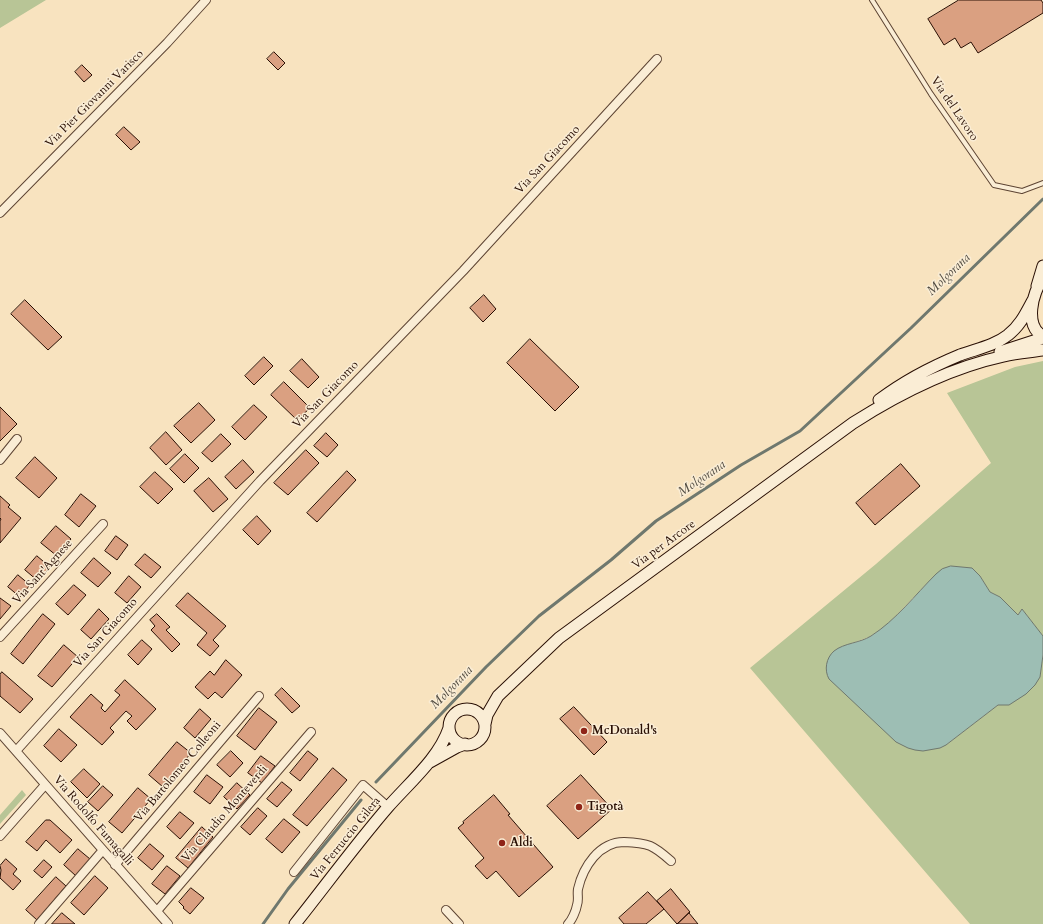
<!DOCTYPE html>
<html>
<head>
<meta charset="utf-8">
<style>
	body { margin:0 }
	canvas { display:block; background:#f8e3bf }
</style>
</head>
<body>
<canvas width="1043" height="924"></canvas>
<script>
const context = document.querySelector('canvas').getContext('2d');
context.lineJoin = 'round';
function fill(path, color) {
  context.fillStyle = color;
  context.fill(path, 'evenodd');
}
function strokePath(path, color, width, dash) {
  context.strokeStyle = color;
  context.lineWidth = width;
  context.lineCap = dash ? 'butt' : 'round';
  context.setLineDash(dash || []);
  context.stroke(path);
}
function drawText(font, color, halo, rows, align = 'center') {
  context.font = font + ' Cardo,serif';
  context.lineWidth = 3;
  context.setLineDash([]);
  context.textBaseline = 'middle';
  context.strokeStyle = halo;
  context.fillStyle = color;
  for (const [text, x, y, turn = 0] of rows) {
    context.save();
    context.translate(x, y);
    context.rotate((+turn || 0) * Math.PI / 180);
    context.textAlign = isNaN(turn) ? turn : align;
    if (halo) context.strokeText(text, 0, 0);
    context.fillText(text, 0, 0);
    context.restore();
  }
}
fill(new Path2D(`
	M0 0H46L0 28Z
	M1043 361V636L1022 609 1018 615 1000 597 990 592 980 576 936 574 886 626 869 637 844 646 946 745 998 705H1009L1040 677 1043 655V924H970L750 668 876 564 991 463 947 393 1015 367Z
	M22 790 26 795 0 824V815Z`), '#b8c596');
const water = new Path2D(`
	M951 566 972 568 980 576 990 592 1000 597 1018 615 1022 609 1043 636V655L1040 677 1035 685 1026 694 1009 705H998L946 745 940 748 923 751 915 750 908 748 896 742 829 679C824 670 826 658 834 651 844 643 860 643 871 636 896 620 915 595 936 574L942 569Z`);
fill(water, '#9dbeb4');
strokePath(water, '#6f786e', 1);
strokePath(new Path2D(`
	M376 782 486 667 539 616 611 560 656 521 741 465 800 431 911 328 1043 199
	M263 924 288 889 361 800`), '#6f786e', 3);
const building = new Path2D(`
	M959 0H1041L1043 3V13L978 53 971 42 961 48 955 38 944 45 928 19Z
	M274 52 285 63 278 70 267 59Z
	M82 65 92 75 84 82 75 72Z
	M124 127 140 142 131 150 116 135Z
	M484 295 496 309 483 322 470 308Z
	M25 300 62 337 48 350 11 314Z
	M530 339 579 387 555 411 507 363Z
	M264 357 273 366 254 385 245 376Z
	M302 359 319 377 308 388 290 371Z
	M284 382 310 408 297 420 271 395Z
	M199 403 215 420 191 443 174 426Z
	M254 405 267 417 245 440 232 427Z
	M0 407 17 424 0 441Z
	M166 432 182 450 166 465 150 448Z
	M326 433 338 445 327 457 314 446Z
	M221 434 231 444 212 462 202 453Z
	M306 450 319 463 288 495 274 483Z
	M185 454 199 468 184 483 170 469Z
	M35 457 57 478 39 498 16 478Z
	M243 460 254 472 236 489 225 477Z
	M901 464 920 486 875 525 856 503Z
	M347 471 356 480 317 522 307 513Z
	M155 472 173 489 158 504 140 487Z
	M209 478 228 499 213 512 194 491Z
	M81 494 96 506 79 527 65 515Z
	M0 496 10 505 8 507 21 518 0 543V521L1 519 0 518Z
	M257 516 271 531 258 545 243 530Z
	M56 526 71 539 57 556 41 543Z
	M116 536 128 545 117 560 105 551Z
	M145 554 161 567 151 578 135 565Z
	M37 556 50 567 38 581 25 570Z
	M94 558 111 573 98 587 81 573Z
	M18 575 30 585 20 597 8 587Z
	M129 576 141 587 127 603 115 593Z
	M74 585 86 595 68 615 56 604Z
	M188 593 226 626 213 640 219 646 210 656 197 645 207 633 176 606Z
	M0 598 11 606 0 619Z
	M99 609 109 619 91 639 81 630Z
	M43 614 55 624 23 664 11 654Z
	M157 614 170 627 166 630 180 644 172 652 151 630 155 626 150 620Z
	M142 640 152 649 138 665 128 655Z
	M64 645 78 657 52 687 38 676Z
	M226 660 242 675 222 698 215 692 208 699 195 687 210 671 214 675Z
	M2 672 33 699 20 713 0 696V675Z
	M125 680 156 709 136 730 127 721 132 716 126 711 110 728 114 732 102 745 70 717 91 694 103 705 101 708 105 712 120 695 115 691Z
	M282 688 300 706 292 713 275 695Z
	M574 707 607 742 594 755 560 719Z
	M259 708 277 722 255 750 237 736Z
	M200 709 211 719 195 738 184 728Z
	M59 729 77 745 61 762 44 746Z
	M177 742 191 753 163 787 149 775Z
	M231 751 243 763 230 777 217 765Z
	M308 751 318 759 300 781 290 773Z
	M261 756 275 766 262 783 248 773Z
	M333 768 347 780 307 826 293 815Z
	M84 769 100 784 87 798 71 782Z
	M207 775 223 787 210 804 194 792Z
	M581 775 612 809 578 839 547 806Z
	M282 782 292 790 277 807 267 799Z
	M237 783 250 795 237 809 224 797Z
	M103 786 113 795 98 811 88 802Z
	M138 788 151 799 122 833 109 822Z
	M494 795 510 814 508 815 553 867 519 897 496 871 487 879 475 866 484 858 458 828 464 823 463 822Z
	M258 808 267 816 250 835 241 827Z
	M180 812 194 823 180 839 167 827Z
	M284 819 300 832 282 853 266 839Z
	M46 820H50L72 840 60 853 46 840 37 851 26 842Z
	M202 827 213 837 188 868 176 858Z
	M150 844 164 856 152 870 138 858Z
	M78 849 90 859 76 876 64 865Z
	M6 859 17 869 13 874 21 881 13 890 0 878 1 870 0 866Z
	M44 860 52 867 42 878 34 871Z
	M167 866 180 876 165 894 152 884Z
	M95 876 108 888 84 915 71 903Z
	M56 877 66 886 37 920 26 910Z
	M191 888 204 898 190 914 183 908 184 907 179 902Z
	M671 889 690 912 677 924 657 901Z
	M648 892 664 909 646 924H624L619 918Z
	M62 913 75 924H52Z
	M689 913 698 924H676H677Z`);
fill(building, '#daa081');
strokePath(building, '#290f04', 1);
const lane = new Path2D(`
	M872 0 931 94 994 185 1022 191 1043 183`);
const street = new Path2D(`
	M0 213 167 43 206 0
	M0 460 17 439
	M0 637 103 524
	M0 733 168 924
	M16 751 260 481 463 271 657 59
	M0 836 45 785
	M115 865 259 696
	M294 872 363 785 388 807
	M446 910 459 924
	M157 911 311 732
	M39 924 103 850
	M568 924C572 920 576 911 577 905 579 900 577 894 578 889 583 867 599 842 624 842 649 843 653 845 671 861`);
const secondary = new Path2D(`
	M1043 279C1032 292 1024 327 1043 336
	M1037 286 1043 266
	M1000 352 1043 338
	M879 400C904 381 931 367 960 355 976 349 994 346 1008 335 1020 326 1026 313 1033 300
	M449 727a18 18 0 1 1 36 0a18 18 0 1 1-36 0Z
	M485 724 487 715 498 696 559 638 853 423C900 393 949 368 1004 356 1016 353 1030 352 1043 350
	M430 762 457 747 465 744
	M295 924C326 885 356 844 388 807 409 783 439 758 449 728`);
strokePath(lane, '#5d4433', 6);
strokePath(street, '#5d4433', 10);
strokePath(secondary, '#290f04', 13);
strokePath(lane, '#faedd5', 4);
strokePath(street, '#faedd5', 8);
strokePath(secondary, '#faedd5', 11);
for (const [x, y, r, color] of [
	[584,731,4,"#8f2418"],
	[579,807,4,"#8f2418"],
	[502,843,4,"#8f2418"]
]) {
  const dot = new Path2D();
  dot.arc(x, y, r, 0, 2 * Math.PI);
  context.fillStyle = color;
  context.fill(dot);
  strokePath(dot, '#faedd5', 1.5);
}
drawText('12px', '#290f04', '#faedd5', [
	["Via Pier Giovanni Varisco",95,99,-45],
	["Via del Lavoro",954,109,56],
	["Via San Giacomo",548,160,-47],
	["Via San Giacomo",326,395,-46],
	["Via per Arcore",664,545,-36],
	["Via Sant'Agnese",43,572,-48],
	["Via San Giacomo",106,633,-48],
	["Via Bartolomeo Colleoni",178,772,-50],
	["Via Claudio Monteverdi",225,814,-49],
	["Via Rodolfo Fumagalli",93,821,49],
	["Via Ferruccio Gilera",346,839,-51]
]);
drawText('bold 12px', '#290f04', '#faedd5', [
	["McDonald's",592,731],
	["Tigotà",587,807],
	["Aldi",510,843]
], 'left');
drawText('italic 13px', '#524c42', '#faedd5', [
	["Molgorana",949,275,-44],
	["Molgorana",702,479,-34],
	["Molgorana",452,688,-46]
]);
</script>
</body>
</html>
